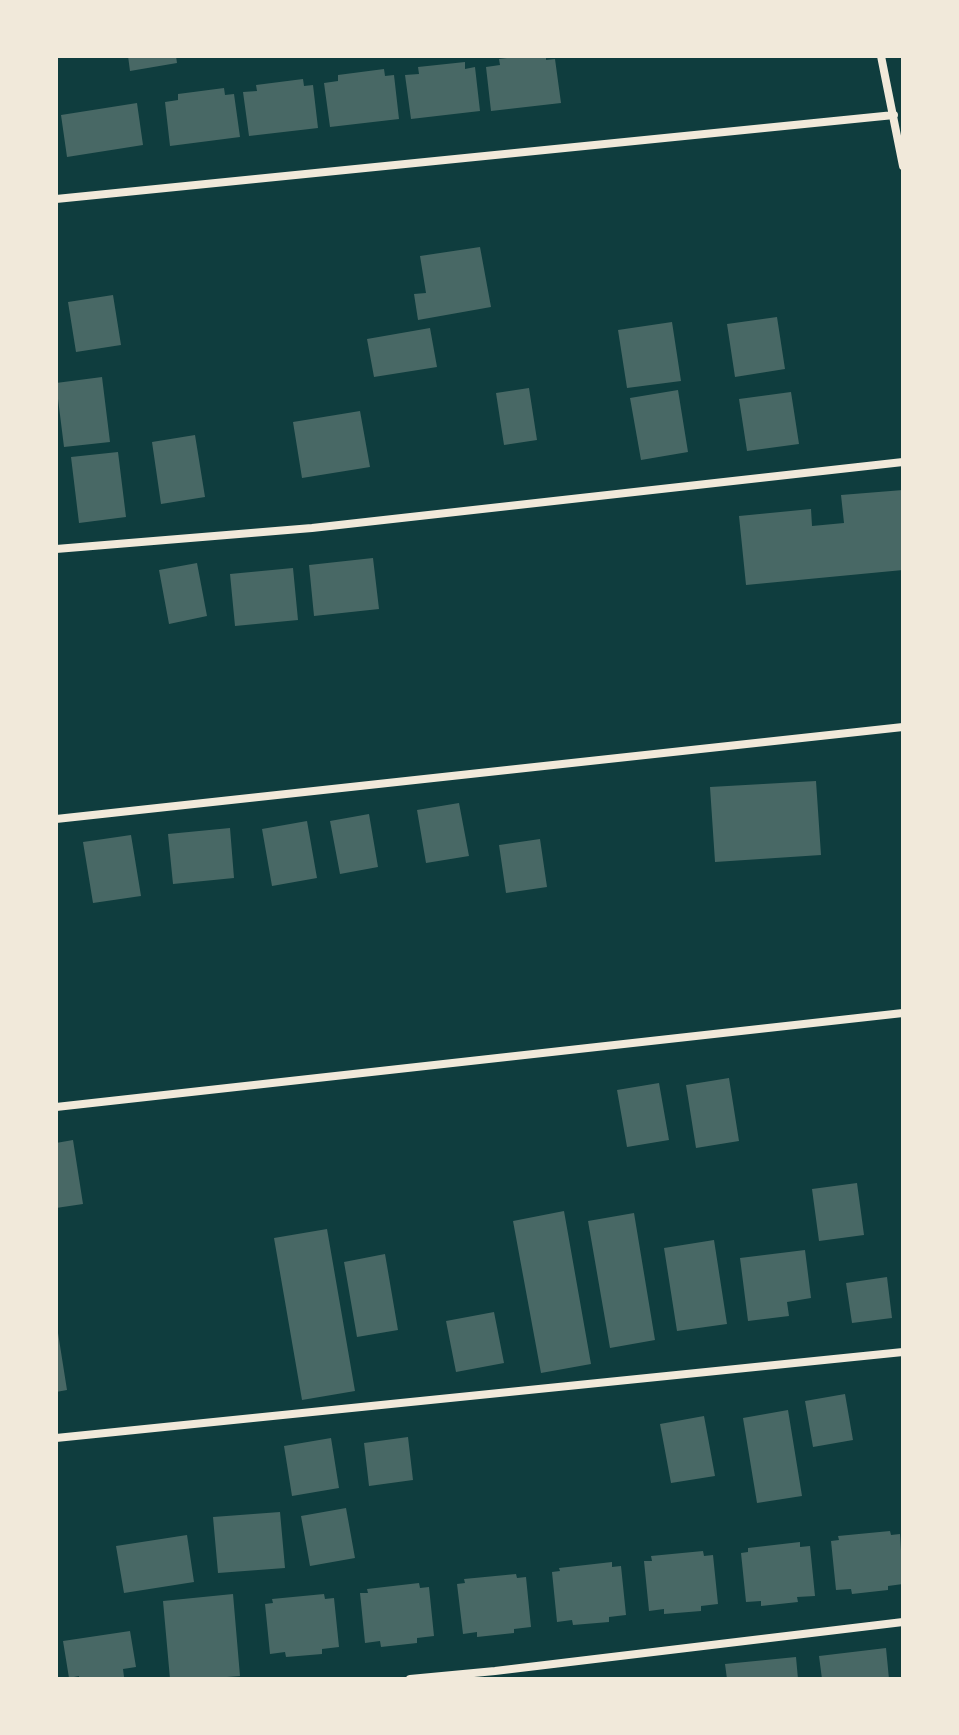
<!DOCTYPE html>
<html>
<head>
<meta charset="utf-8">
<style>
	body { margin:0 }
	#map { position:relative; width:959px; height:1735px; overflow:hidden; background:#0f3d3e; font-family:"Crimson Pro",serif }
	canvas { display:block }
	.frame { position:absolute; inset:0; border:58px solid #f1e9da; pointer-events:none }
</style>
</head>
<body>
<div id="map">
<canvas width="959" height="1735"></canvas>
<div class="frame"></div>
</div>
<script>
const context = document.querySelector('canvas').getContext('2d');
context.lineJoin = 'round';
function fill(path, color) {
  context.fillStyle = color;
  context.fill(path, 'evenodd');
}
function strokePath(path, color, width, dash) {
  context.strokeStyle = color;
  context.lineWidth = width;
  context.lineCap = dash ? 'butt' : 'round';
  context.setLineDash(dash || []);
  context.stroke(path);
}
fill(new Path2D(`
	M128 56H176L177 63 130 71Z
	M523 56H546V60L555 59 561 103 491 111 486 67 500 65 499 59Z
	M465 62V69L475 67 480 111 411 119 405 75 419 74 418 67Z
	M384 69 385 76 394 75 399 119 330 127 324 83 338 81V75Z
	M303 79 304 86 313 85 318 128 249 136 243 92 257 91 256 85Z
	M224 88 225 95 234 94 240 137 170 146 165 102 178 100V94Z
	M137 103 143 145 67 157 61 115Z
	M480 247 491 307 418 320 414 294 426 293 420 256Z
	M113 295 121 345 76 352 68 302Z
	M777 317 785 369 735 377 727 324Z
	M672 322 681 381 627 388 618 330Z
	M430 328 437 367 374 377 367 339Z
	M102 377 110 442 64 447 56 383Z
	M529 388 537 440 504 445 496 393Z
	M678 390 688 452 641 460 630 398Z
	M791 392 799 444 747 451 739 399Z
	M360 411 370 467 302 478 293 422Z
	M195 435 205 497 161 504 152 442Z
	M118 452 126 517 79 523 71 457Z
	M903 490V570L746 585 739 516 811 509 812 526 844 523 841 495Z
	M373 558 379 609 314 616 309 565Z
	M197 563 207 616 169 624 159 570Z
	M293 568 298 620 235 626 230 574Z
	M816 781 821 855 715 862 710 787Z
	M459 803 469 856 426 863 417 810Z
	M369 814 378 867 340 874 330 821Z
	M307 821 317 878 272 886 262 829Z
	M230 828 234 878 173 884 168 834Z
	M131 835 141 896 93 903 83 842Z
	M540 839 547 887 506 893 499 845Z
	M729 1078 739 1141 696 1148 686 1085Z
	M659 1083 669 1140 627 1147 617 1090Z
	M73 1140 83 1204 56 1208V1143Z
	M857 1183 864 1235 819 1241 812 1189Z
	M564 1211 591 1364 541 1373 513 1221Z
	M634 1213 655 1340 610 1348 588 1221Z
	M327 1229 355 1391 302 1400 274 1238Z
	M714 1240 727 1324 677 1331 664 1248Z
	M805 1250 811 1298 787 1302 789 1316 748 1321 740 1258Z
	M385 1254 398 1330 357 1337 344 1262Z
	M887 1277 892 1318 852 1323 846 1283Z
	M494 1312 504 1363 456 1372 446 1321Z
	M58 1333 67 1390 56 1392V1334Z
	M845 1394 853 1440 813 1447 805 1401Z
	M788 1410 802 1496 757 1503 743 1418Z
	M704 1416 715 1476 671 1483 660 1424Z
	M408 1437 413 1480 369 1486 364 1443Z
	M331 1438 339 1488 292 1496 284 1446Z
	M346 1508 355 1558 310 1566 301 1516Z
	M280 1512 285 1568 218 1573 213 1517Z
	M890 1531 891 1535 900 1534 903 1584 888 1586V1590L852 1594 851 1589 836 1590 831 1541 839 1540 838 1536Z
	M187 1535 194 1582 124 1593 116 1546Z
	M800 1542V1547L810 1546 815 1596 797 1597 798 1602 761 1606V1601L746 1602 741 1553 748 1552V1548Z
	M703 1551 704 1556 713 1555 718 1604 701 1606V1611L664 1614V1609L649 1611 644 1561H652L651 1556Z
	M612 1562V1567L621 1566 626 1615 609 1617V1622L573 1625 572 1620 557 1622 552 1572 560 1571 559 1568Z
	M516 1574 517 1578 526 1577 531 1627 514 1629V1633L477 1637V1632L463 1634 457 1584 465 1583 464 1579Z
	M419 1583 420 1588 429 1587 434 1636 417 1638V1643L381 1647 380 1641 365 1643 360 1593H368L367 1589Z
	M233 1594 240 1676 201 1679H170L163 1601Z
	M324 1594 325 1599 334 1598 339 1647 322 1649V1654L286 1657 285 1652 270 1654 265 1604 273 1603 272 1599Z
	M130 1631 136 1667 123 1669 124 1677 110 1679H79V1676L69 1678 63 1641Z
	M886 1648 889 1679H822L819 1656Z
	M796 1657 798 1679H727L725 1664Z`), '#486865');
strokePath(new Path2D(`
	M881 56 903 166
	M56 199 894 115
	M56 549 312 528 903 462
	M56 819 903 727
	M56 1107 903 1013
	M56 1438 903 1352
	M410 1679 495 1671 903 1622`), '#f1e9da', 8);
</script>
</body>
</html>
